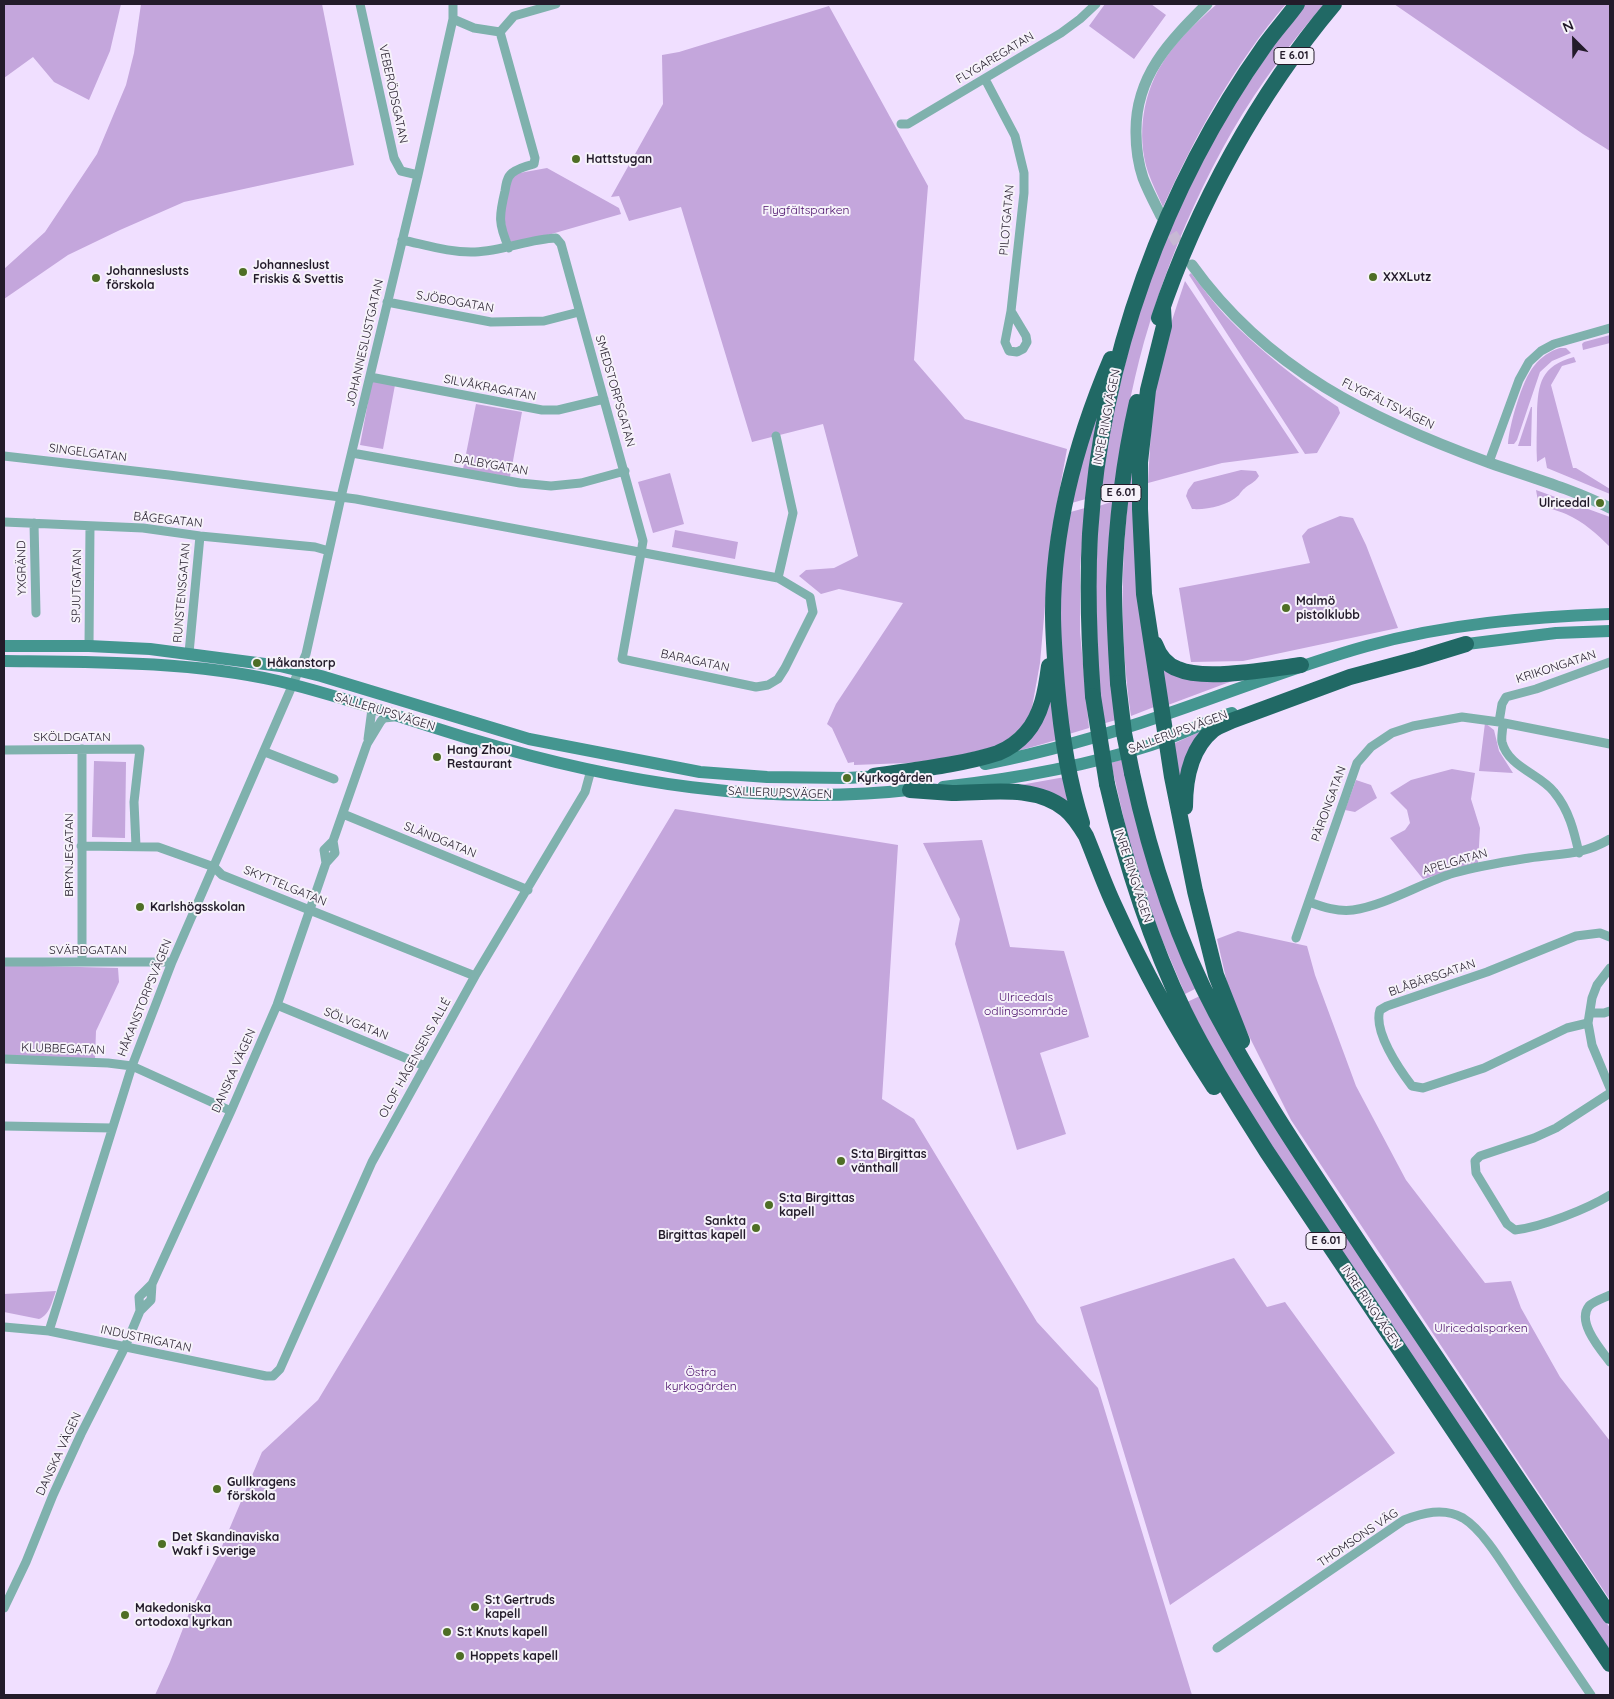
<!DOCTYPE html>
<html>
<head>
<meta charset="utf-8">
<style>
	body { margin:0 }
	#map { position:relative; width:1614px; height:1699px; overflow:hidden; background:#f0dfff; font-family:Quicksand,sans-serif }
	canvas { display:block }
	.frame { position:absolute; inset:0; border:5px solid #231b2a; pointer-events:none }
	.north { position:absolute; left:1549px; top:15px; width:50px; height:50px; -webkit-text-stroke:4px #f6f2fa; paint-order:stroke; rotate:337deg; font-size:14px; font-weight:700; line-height:20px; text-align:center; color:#231b2a }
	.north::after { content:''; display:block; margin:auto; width:18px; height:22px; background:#231b2a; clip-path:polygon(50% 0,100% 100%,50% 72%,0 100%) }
</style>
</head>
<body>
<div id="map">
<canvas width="1614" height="1699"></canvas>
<div class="frame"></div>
<div class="north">N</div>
</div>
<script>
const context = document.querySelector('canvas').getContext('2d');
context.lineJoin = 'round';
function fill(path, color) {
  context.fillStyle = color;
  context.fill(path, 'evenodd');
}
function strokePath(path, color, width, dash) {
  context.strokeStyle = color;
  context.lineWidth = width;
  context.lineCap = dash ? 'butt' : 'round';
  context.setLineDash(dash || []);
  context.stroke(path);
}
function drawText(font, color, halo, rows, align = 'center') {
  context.font = font + ' Quicksand,sans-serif';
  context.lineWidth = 4;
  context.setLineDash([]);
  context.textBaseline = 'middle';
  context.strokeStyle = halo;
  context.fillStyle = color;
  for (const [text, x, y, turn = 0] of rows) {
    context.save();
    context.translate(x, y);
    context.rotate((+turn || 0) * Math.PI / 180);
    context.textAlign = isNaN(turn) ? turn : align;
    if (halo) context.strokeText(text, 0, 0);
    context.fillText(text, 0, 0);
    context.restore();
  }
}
fill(new Path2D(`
	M4 4H121L110 51 89 100 54 82 33 57 4 78Z
	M141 4H322L354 165 184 202 120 230 68 255 4 299V269L45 232 97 154 126 85 134 53Z
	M1105 4H1151L1166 15 1134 59 1089 26Z
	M1217 4H1286C1235 63 1195 136 1163 207 1158 195 1152 184 1148 172 1136 135 1143 91 1165 59 1179 38 1199 20 1217 4Z
	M1305 4H1324C1308 23 1292 42 1277 63 1213 149 1166 258 1139 361 1128 404 1121 448 1114 492L1100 496 1109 431 1137 315 1179 206 1224 120 1284 30Z
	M1394 4H1610V151L1583 134Z
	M829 6 928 186 914 360 965 419 1067 449 1051 537 1040 663 1031 713 1023 726 1001 745 949 758 907 763 854 765V762L848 763 832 728 827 724 836 704 903 603 839 589 821 594 799 576 806 570 834 568 858 556 823 424 752 442 681 207 629 221 619 196 611 197 663 104 662 55 679 52Z
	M547 168 619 208 621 214 513 245 506 233 504 211 510 179 514 174Z
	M1191 273C1202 287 1213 302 1225 315 1259 350 1297 380 1338 407L1340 413 1317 453 1305 454 1189 275Z
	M1185 281 1299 453 1222 463 1148 483C1150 450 1151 417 1156 384 1162 349 1174 314 1185 281Z
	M1610 335V343L1583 350 1582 344 1584 342Z
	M1560 348H1566L1571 353 1552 361 1540 372 1517 440 1514 444H1508C1509 426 1522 380 1534 366 1541 357 1550 351 1560 348Z
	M1574 357 1576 362 1562 366 1551 385 1573 468H1576L1610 489V494L1547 468 1545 457 1537 462C1536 446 1537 430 1537 414 1538 383 1541 366 1574 357Z
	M372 381 395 385 383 449 360 445Z
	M1105 382 1092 450 1086 499 1068 504Z
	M476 404 522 412 510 477 463 469Z
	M1531 407H1532L1531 446H1518Z
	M1135 447 1154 707 1131 716C1118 627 1121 535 1135 447Z
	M1241 470 1256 471 1259 476C1255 483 1249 484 1244 489 1243 489 1239 495 1239 495 1227 506 1207 510 1192 509L1186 496 1188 490 1194 482Z
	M670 473 684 524 653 533 638 482Z
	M1536 490 1610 517V547C1597 534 1584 522 1566 514 1556 510 1546 508 1538 501Z
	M1114 501 1116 720 1102 724 1094 626 1099 506Z
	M1085 508 1080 567V632L1089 728 1069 734 1058 621 1067 513Z
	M1340 516 1353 518 1366 545 1398 628 1243 661 1191 662 1179 588 1310 563 1302 536 1308 529Z
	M675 530 738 542 735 559 672 547Z
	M1162 663 1251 674 1168 705Z
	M1052 681 1060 739 1018 751Z
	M1485 723 1494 730 1499 751 1513 773 1479 771Z
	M1210 727 1181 788 1173 744Z
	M1123 759 1197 988 1185 994 1155 923 1131 850 1111 763Z
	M94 761 126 762 125 838 92 837Z
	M1452 769 1475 773 1471 799 1480 828 1478 863 1423 879 1390 838 1405 830 1410 823 1407 810 1390 793 1411 780Z
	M1065 777 1073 811 1009 787Z
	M1356 780 1371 785 1377 798 1355 812 1345 810Z
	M675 809 898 845 882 1099 914 1119 1037 1322 1098 1388 1192 1695H155L170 1662 189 1613 217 1558 262 1452 318 1400Z
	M982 840 1010 947 1064 951 1089 1037 1040 1053 1066 1134 1017 1150 955 944 960 919 923 843Z
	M1238 931 1307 946 1315 975 1356 1086 1406 1180 1485 1283 1511 1281 1521 1308 1560 1377 1610 1441V1600L1291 1120 1231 1000 1217 939Z
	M4 965 118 968 119 982 96 1031 95 1059 4 1056Z
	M1200 996 1550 1537 1610 1628V1650L1265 1137 1218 1059 1187 1002Z
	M1234 1258 1267 1307 1285 1302 1395 1453 1170 1605 1080 1307Z
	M56 1291C52 1301 50 1315 39 1319L4 1312V1294Z`), '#c4a6dc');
strokePath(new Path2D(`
	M1163 220 1187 257`), '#c7b8d4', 11, [11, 5.5]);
strokePath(new Path2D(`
	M360 4 394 158 401 171 418 175
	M453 19 474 28 500 32 514 16 556 4
	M500 32 535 158 534 164C526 166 518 168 512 173 507 177 506 184 505 191 499 216 498 224 509 248
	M985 79 1015 136 1024 173V193L1011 311 1026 336 1027 342 1023 349 1017 352 1009 351 1005 342 1011 311
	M901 124H908L1061 33 1080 19 1096 4
	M387 302 491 322 544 321 579 312
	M370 377 542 410H558L604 399
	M776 436 793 513 778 578
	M352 453 520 483 551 486 581 483 625 471
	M4 456 169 475 356 499 778 578 810 597 813 612 785 668 778 679 768 685 756 687 622 659 641 553 643 541 561 244 556 238C529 239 503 251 475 252 451 253 426 245 402 240
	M1489 462 1519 380 1529 362 1541 351 1554 344 1610 328
	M4 522 143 528 200 536 315 547 329 551
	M34 523 36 613
	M89 646 90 526
	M189 653 200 536
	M1499 722 1502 704 1506 697 1536 689 1610 662
	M1503 723C1503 729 1501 737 1502 742 1508 767 1540 774 1554 792 1569 810 1574 831 1579 853
	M368 739 372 709
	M82 749V962
	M4 750 140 749 134 802 136 846
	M265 752 334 779
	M343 814 528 890
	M81 846 158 847 214 867 222 875 475 976
	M326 863 324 850 333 841 367 744 381 721 384 718 394 717
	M1309 902C1323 907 1338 912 1353 910 1387 905 1421 883 1454 873 1478 866 1504 862 1529 858 1561 853 1581 856 1610 839
	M1296 938 1357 763 1371 747 1392 733 1413 726 1462 717 1499 722 1610 744
	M4 962H172
	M1610 968 1597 985 1592 998 1588 1023 1592 1045 1610 1088
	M277 1005 425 1066
	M1590 1013H1604L1610 1011
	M1588 1023 1567 1028 1484 1068 1423 1088 1412 1086C1399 1069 1373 1031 1380 1010L1387 1006 1487 972 1576 936 1600 933 1610 937
	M4 1059 108 1063 132 1066 231 1111
	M1610 1093 1556 1128 1534 1138 1480 1156 1475 1161 1476 1173 1507 1224 1515 1230C1542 1227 1587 1209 1610 1195
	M4 1126 112 1128
	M1610 1295C1604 1298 1594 1301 1589 1306 1576 1322 1601 1350 1610 1362
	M140 1311 139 1297 152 1284 231 1111 277 1005 326 863 335 853 333 841
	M4 1327 49 1331 266 1376H273L280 1369 372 1162 475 976 585 792 591 770
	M49 1331 132 1066 172 962 306 654 341 497 418 175 453 19V4
	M4 1608 26 1562 53 1495 81 1434 125 1347 140 1311 151 1300 152 1284
	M1217 1648 1404 1520C1422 1513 1444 1507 1463 1518 1484 1531 1504 1566 1518 1587 1542 1623 1567 1659 1591 1695`), '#7fb1ad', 9);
strokePath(new Path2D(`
	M1161 216C1155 204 1148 191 1143 178 1138 163 1136 149 1136 133 1135 76 1169 42 1207 4
	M1192 265C1267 370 1372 420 1490 463 1530 477 1572 489 1610 508`), '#7fb1ad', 11);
strokePath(new Path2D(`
	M1459 645 1556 633 1610 631
	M4 646H89L150 649 280 666 321 676 529 739 700 772 767 777 847 778 881 776
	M4 661C95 662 189 661 278 681 343 696 407 720 471 739 618 783 764 807 918 789
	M985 764C1046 752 1106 735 1164 715 1232 692 1298 665 1367 646 1446 624 1529 617 1610 614
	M943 787C1013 779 1083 767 1151 745 1178 736 1204 722 1232 713`), '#449690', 12);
strokePath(new Path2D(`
	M1163 308 1164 326 1148 390 1140 462V509L1144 594 1172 777 1195 891 1216 975 1242 1041
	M1159 318C1196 207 1259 93 1334 4
	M1155 644C1159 655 1166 665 1178 669 1204 681 1271 669 1301 665
	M1118 683C1116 651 1114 619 1114 587 1116 525 1123 463 1137 402
	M1093 696C1089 642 1087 588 1090 534 1101 360 1164 187 1265 45 1275 31 1287 18 1297 4
	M1132 773C1150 856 1176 938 1216 1013 1262 1099 1318 1180 1372 1262 1451 1380 1531 1498 1610 1616
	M874 776C913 770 961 765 998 753 1008 749 1019 741 1026 733 1042 715 1046 689 1049 666
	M1107 784C1125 862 1149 938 1184 1011 1208 1060 1238 1106 1267 1152L1610 1664
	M910 790C924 791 938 792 952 793 988 793 1034 784 1065 809 1074 816 1080 826 1086 836 1096 860 1104 884 1115 907 1143 969 1176 1029 1214 1087
	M1185 807C1185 779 1190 749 1213 730 1218 726 1225 724 1231 721L1350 677 1417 659 1466 644
	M1082 823C1068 779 1061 732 1057 685 1055 661 1053 637 1053 613 1053 525 1077 439 1111 359`), '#216965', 16);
strokePath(new Path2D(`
	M1118 683 1124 733 1132 773
	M1093 696 1107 784`), '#216965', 16);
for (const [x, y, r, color] of [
	[576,159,5,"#4e6e25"],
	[243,272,5,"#4e6e25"],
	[1373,277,5,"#4e6e25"],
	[96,278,5,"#4e6e25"],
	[1600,503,5,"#4e6e25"],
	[1286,608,5,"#4e6e25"],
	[257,663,5,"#4e6e25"],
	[437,757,5,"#4e6e25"],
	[847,778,5,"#4e6e25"],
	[140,907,5,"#4e6e25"],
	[841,1161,5,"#4e6e25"],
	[769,1205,5,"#4e6e25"],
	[756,1228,5,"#4e6e25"],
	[217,1489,5,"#4e6e25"],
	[162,1544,5,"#4e6e25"],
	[475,1607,5,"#4e6e25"],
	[125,1615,5,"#4e6e25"],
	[447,1632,5,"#4e6e25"],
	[460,1656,5,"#4e6e25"]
]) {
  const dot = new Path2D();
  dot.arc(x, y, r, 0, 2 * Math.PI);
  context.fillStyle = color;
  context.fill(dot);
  strokePath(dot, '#f6f2fa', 2);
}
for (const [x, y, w] of [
	[1294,56,40],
	[1121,493,40],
	[1326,1241,40]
]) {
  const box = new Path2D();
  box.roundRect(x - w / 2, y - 8.5, w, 17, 4);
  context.fillStyle = '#f6f2fa';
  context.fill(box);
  strokePath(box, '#231b2a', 1);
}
drawText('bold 11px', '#231b2a', null, [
	["E 6.01",1294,56],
	["E 6.01",1121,493],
	["E 6.01",1326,1241]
]);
drawText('12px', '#231b2a', '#f6f2fa', [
	["FLYGAREGATAN",995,58,-31],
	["VEBERÖDSGATAN",393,94,78],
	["PILOTGATAN",1007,220,-85],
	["SJÖBOGATAN",455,302,10],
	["JOHANNESLUSTGATAN",365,343,-77],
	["SILVÅKRAGATAN",490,388,11],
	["SMEDSTORPSGATAN",615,391,74],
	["FLYGFÄLTSVÄGEN",1388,404,26],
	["INRE RINGVÄGEN",1107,417,-79],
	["SINGELGATAN",88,453,7],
	["DALBYGATAN",491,465,10],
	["BÅGEGATAN",168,520,6],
	["YXGRÄND",22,568,-91],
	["SPJUTGATAN",77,586,-89],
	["RUNSTENSGATAN",182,593,-85],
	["BARAGATAN",695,661,12],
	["KRIKONGATAN",1556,667,-18],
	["SALLERUPSVÄGEN",385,712,17],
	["SALLERUPSVÄGEN",1178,732,-20],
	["SKÖLDGATAN",72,737],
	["SALLERUPSVÄGEN",780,793,2],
	["PÄRONGATAN",1329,804,-70],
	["SLÄNDGATAN",440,840,22],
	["BRYNJEGATAN",69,855,-90],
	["APELGATAN",1455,862,-16],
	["INRE RINGVÄGEN",1133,876,72],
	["SKYTTELGATAN",285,886,22],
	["SVÄRDGATAN",88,950],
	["BLÅBÄRSGATAN",1432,978,-19],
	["HÅKANSTORPSVÄGEN",145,998,-68],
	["SÖLVGATAN",356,1024,22],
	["KLUBBEGATAN",63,1049,2],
	["OLOF HÅGENSENS ALLÉ",415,1058,-61],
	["DANSKA VÄGEN",234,1071,-66],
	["INRE RINGVÄGEN",1371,1307,56],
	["INDUSTRIGATAN",146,1339,12],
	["DANSKA VÄGEN",59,1454,-65],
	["THOMSONS VÄG",1358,1538,-34]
]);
drawText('bold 12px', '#231b2a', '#f6f2fa', [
	["Hattstugan",586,159],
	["Johanneslust",253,265],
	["Friskis & Svettis",253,279],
	["Johanneslusts",106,271],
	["förskola",106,285],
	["XXXLutz",1383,277],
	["Ulricedal",1590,503,"right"],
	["Malmö",1296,601],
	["pistolklubb",1296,615],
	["Håkanstorp",267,663],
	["Hang Zhou",447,750],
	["Restaurant",447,764],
	["Kyrkogården",857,778],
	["Karlshögsskolan",150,907],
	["S:ta Birgittas",851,1154],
	["vänthall",851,1168],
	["S:ta Birgittas",779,1198],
	["kapell",779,1212],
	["Sankta",746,1221,"right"],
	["Birgittas kapell",746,1235,"right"],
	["Gullkragens",227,1482],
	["förskola",227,1496],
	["Det Skandinaviska",172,1537],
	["Wakf i Sverige",172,1551],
	["S:t Gertruds",485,1600],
	["kapell",485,1614],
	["Makedoniska",135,1608],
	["ortodoxa kyrkan",135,1622],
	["S:t Knuts kapell",457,1632],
	["Hoppets kapell",470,1656]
], 'left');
drawText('12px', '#470a67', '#f6f2fa', [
	["Flygfältsparken",806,210],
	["Ulricedals",1026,997],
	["odlingsområde",1026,1011],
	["Ulricedalsparken",1481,1328],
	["Östra",701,1372],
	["kyrkogården",701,1386]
]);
</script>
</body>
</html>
